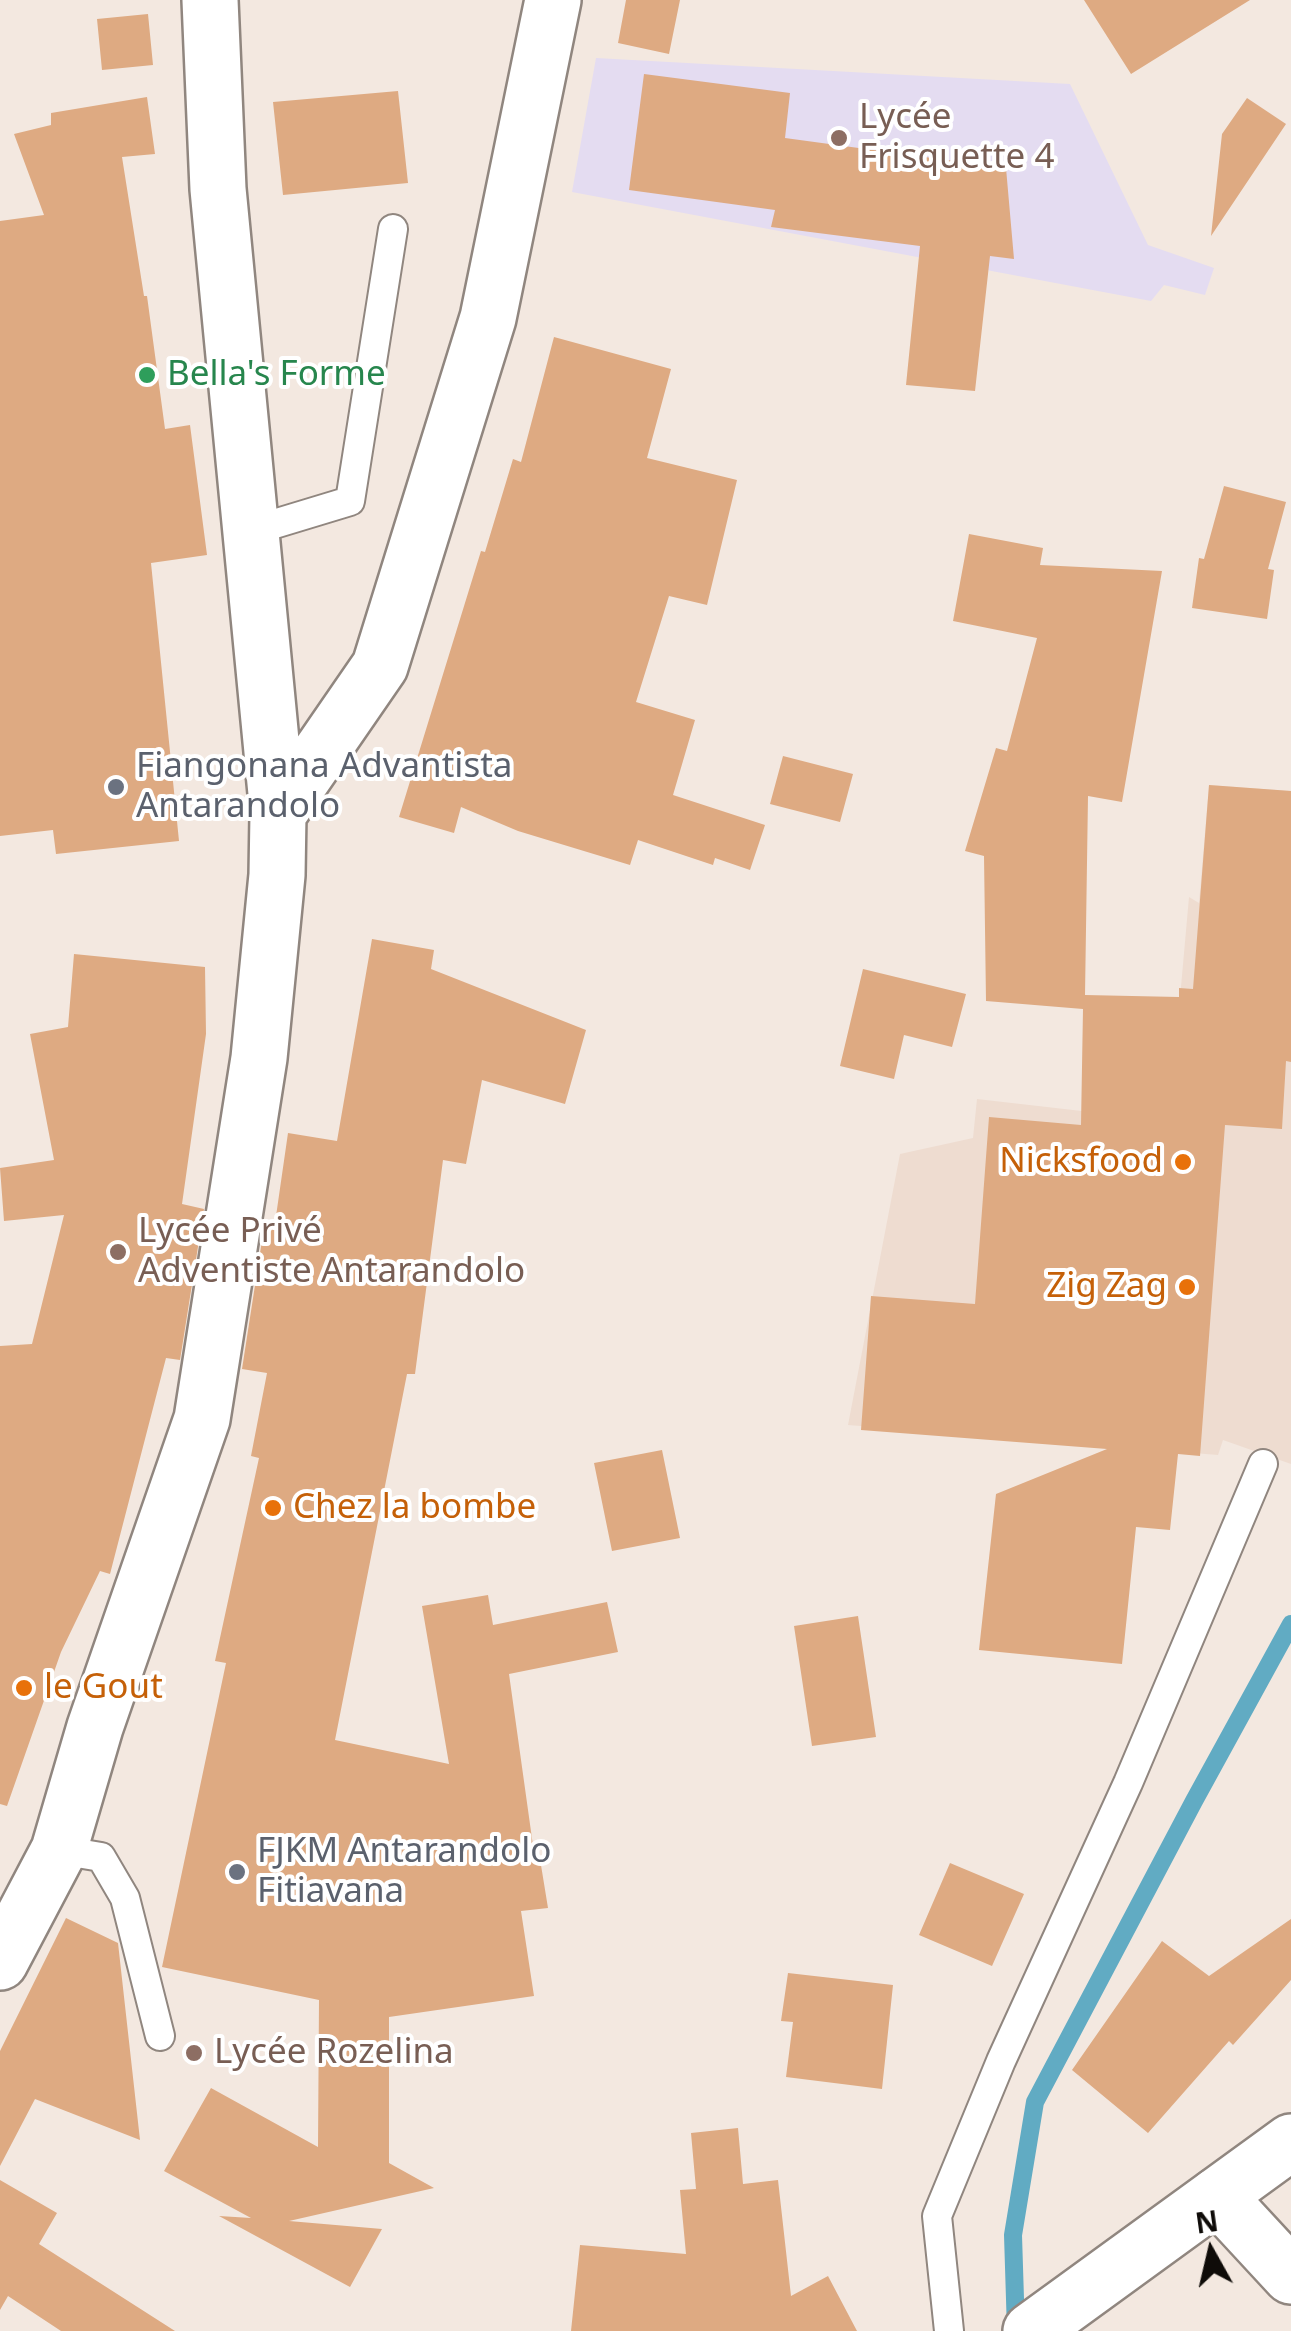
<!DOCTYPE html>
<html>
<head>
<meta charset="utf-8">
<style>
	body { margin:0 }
	#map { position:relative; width:1291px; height:2331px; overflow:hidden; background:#f3e8e0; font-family:"Noto Sans",sans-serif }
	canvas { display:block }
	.north { position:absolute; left:1161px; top:2201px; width:100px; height:100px; -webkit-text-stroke:8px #fff; paint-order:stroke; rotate:352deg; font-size:28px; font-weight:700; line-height:40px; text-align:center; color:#0f0c09 }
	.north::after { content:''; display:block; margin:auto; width:35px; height:45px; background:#0f0c09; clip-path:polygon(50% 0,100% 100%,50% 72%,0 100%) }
</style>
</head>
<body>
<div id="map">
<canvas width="1291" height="2331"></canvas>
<div class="north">N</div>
</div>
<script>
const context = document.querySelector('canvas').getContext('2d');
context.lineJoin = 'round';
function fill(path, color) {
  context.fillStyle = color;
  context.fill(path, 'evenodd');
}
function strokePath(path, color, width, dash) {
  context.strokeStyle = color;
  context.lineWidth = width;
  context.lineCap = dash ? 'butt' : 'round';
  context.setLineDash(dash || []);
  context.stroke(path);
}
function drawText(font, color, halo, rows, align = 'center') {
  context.font = font + ' "Noto Sans",sans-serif';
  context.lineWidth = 8;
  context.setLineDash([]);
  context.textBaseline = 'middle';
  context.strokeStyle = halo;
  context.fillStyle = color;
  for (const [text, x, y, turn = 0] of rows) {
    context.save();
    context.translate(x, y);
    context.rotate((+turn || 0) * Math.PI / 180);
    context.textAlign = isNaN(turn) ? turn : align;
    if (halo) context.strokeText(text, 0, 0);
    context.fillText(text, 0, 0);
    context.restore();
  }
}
fill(new Path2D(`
	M1209 785 1291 791V1464L1223 1440 1218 1455 848 1425 900 1154 973 1138 977 1099 1169 1121 1189 897 1199 903Z`), '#eedcd0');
fill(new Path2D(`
	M596 58 1070 84 1148 245 1214 268 1205 295 1164 285 1151 301 572 192Z`), '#e4dcf1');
strokePath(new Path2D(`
	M1016 2331 1013 2235 1035 2102 1194 1801 1291 1624`), '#61abc3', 18);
fill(new Path2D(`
	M626 0H680L669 54 618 43Z
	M1084 0H1250L1131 74Z
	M148 14 153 65 102 70 97 19Z
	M644 74 790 93 785 138 1006 168 1014 259 990 256 975 391 906 385 920 246 771 227 775 210 629 190Z
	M398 91 408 183 283 195 273 102Z
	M147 97 155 154 122 157 144 296H147L165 429 190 425 207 555 151 563 179 841 56 854 53 830 0 836V221L44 215 14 134 51 125V113Z
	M1247 98 1286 124 1211 236 1222 134Z
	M554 337 671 369 647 458 737 480 707 605 669 596 636 702 695 720 673 795 765 825 750 870 715 858 713 865 638 840 630 865 518 831 461 807 454 833 399 817 481 551 485 552 513 459 521 462Z
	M1224 486 1286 502 1268 569 1274 570 1267 619 1192 608 1199 558 1204 559Z
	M969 534 1043 548 1040 565 1162 571 1122 802 1088 796 1085 995 1179 997V988L1193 989 1209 785 1291 791V1062L1286 1061 1282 1129 1225 1125 1200 1456 1178 1454 1170 1530 1136 1527 1122 1664 979 1650 996 1494 1107 1449 861 1430 871 1296 975 1304 989 1117 1081 1125 1083 1009 986 1001 984 856 965 851 996 748 1007 751 1037 638 953 621Z
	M783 756 853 774 840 822 770 804Z
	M372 939 434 950 431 969 586 1030 565 1104 482 1080 466 1164 443 1160 415 1374H407L335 1740 449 1764 422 1606 488 1595 493 1625 607 1602 618 1652 509 1674 535 1860 540 1859 548 1908 521 1911 534 1996 389 2017V2163L434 2188 289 2221 382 2229 350 2287 219 2216 251 2218 164 2171 211 2088 318 2147 319 2000 162 1967 226 1663 215 1661 259 1458 251 1456 267 1373 242 1369 265 1221 275 1223 288 1133 337 1141Z
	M74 954 205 967 206 1034 182 1204 204 1209 180 1360 166 1358 110 1574 100 1571 61 1652 7 1806 0 1804V1346L32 1344 64 1215 4 1221 0 1168 54 1160 30 1034 68 1027Z
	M863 969 966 994 952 1047 904 1035 894 1079 840 1066Z
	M662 1450 680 1538 612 1551 594 1463Z
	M858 1616 876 1737 812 1746 794 1626Z
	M950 1863 1024 1894 992 1966 919 1935Z
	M66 1918 118 1943 140 2140 35 2099 0 2166V2051Z
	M1291 1919V1980L1233 2045 1229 2041 1148 2133 1072 2070 1162 1941 1209 1976Z
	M788 1973 893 1985 882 2089 786 2077 793 2022 781 2021Z
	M738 2128 743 2184 778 2180 791 2296 828 2276 857 2331H571L580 2245 686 2254 680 2190 696 2189 691 2133Z
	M0 2180 57 2213 39 2244 175 2331H61L8 2296 0 2310Z`), '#deaa82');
const service = new Path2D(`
	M251 531 350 501 393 229
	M59 1850 101 1857 125 1898 160 2036
	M949 2331 937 2216 1001 2061 1128 1783 1263 1464`);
const minor = new Path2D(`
	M1217 2196 1291 2276`);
const tertiary = new Path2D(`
	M278 814 380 666 488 318 553 0
	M0 1962 59 1850 95 1727 202 1419 259 1058 277 875 278 814 218 189 210 0`);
const primary = new Path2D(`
	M1031 2331 1291 2142`);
strokePath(service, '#90867f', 32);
strokePath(minor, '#90867f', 60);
strokePath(tertiary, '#90867f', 60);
strokePath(primary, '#90867f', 60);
strokePath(service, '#fff', 28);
strokePath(minor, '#fff', 55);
strokePath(tertiary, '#fff', 55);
strokePath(primary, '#fff', 55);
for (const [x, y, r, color] of [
	[839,138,10,"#8d6e63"],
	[147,375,10,"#2e9e5b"],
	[116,787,10,"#6b7280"],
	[1183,1162,10,"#e8710a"],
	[118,1252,10,"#8d6e63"],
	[1187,1287,10,"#e8710a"],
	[273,1508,10,"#e8710a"],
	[24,1688,10,"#e8710a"],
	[237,1872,10,"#6b7280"],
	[194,2053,10,"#8d6e63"]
]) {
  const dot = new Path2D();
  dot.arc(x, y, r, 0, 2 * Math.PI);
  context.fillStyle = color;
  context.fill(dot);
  strokePath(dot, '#fff', 4);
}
drawText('35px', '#785e54', '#fff', [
	["Lycée",859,118],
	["Frisquette 4",859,158],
	["Lycée Privé",138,1232],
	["Adventiste Antarandolo",138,1272],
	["Lycée Rozelina",214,2053]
], 'left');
drawText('35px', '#27864d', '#fff', [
	["Bella's Forme",167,375]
], 'left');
drawText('35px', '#5b616d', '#fff', [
	["Fiangonana Advantista",136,767],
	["Antarandolo",136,807],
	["FJKM Antarandolo",257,1852],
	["Fitiavana",257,1892]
], 'left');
drawText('35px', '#c56008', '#fff', [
	["Nicksfood",1163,1162],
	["Zig Zag",1167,1287],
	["Chez la bombe",293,1508,"left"],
	["le Gout",44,1688,"left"]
], 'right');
</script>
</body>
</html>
